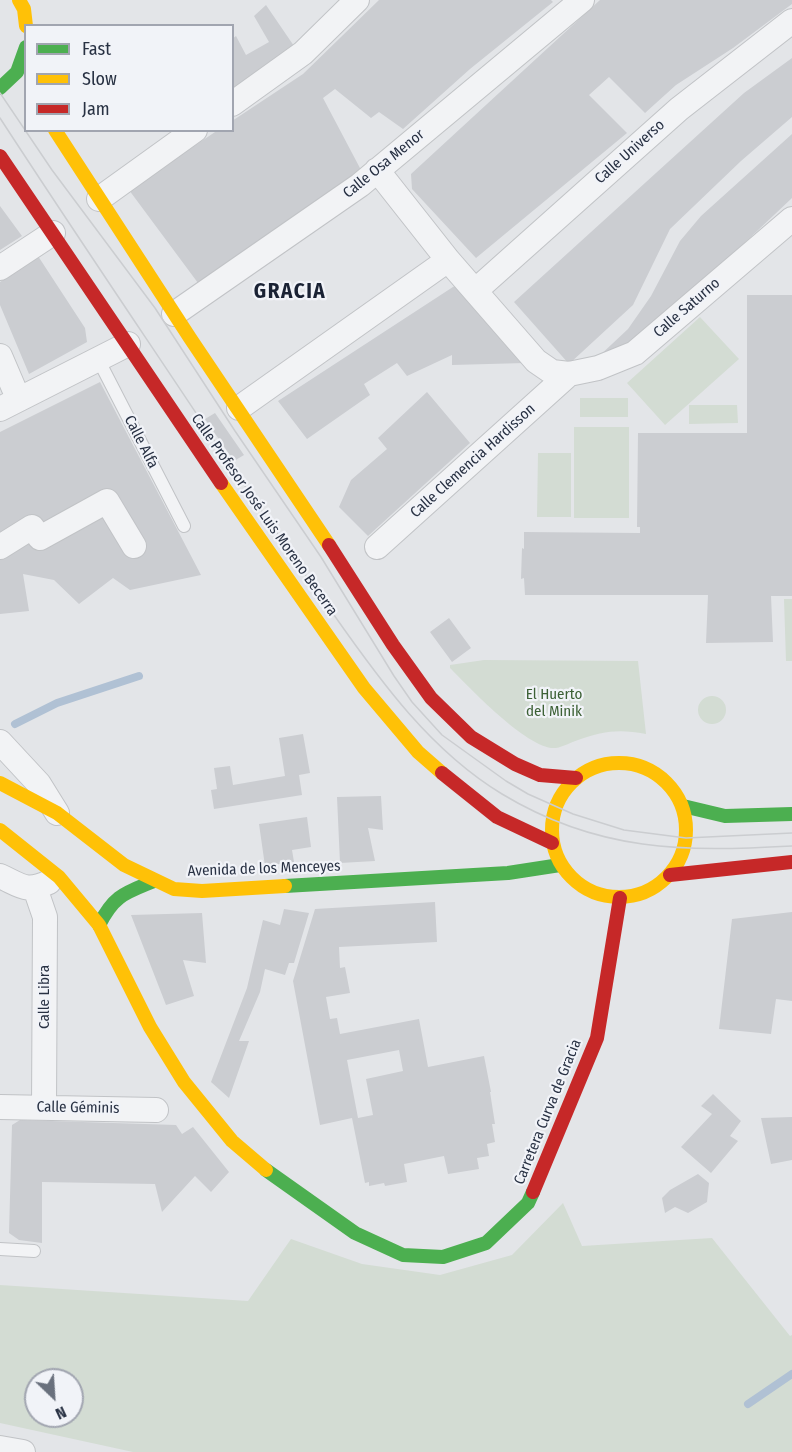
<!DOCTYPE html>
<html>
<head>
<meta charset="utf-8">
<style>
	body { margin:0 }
	#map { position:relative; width:792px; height:1452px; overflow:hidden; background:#e3e5e8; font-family:"Fira Sans Condensed",sans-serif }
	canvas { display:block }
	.legend { position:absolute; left:24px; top:24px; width:210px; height:108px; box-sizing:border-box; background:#f1f3f8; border:2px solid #a1a5b0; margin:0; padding:8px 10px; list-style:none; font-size:18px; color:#283143 }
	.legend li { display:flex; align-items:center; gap:12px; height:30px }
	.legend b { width:30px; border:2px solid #a1a5b0 }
	.north { position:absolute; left:24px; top:1368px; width:60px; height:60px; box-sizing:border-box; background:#f1f3f8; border:2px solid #a1a5b0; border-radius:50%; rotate:155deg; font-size:16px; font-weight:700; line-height:24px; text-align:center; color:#283143 }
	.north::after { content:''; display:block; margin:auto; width:21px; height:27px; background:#69707d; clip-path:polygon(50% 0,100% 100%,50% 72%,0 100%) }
</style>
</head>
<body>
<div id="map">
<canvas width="792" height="1452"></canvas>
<ul class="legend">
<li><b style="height:8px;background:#4caf50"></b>Fast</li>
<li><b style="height:8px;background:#ffc107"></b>Slow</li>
<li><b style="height:8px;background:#c62828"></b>Jam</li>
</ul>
<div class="north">N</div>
</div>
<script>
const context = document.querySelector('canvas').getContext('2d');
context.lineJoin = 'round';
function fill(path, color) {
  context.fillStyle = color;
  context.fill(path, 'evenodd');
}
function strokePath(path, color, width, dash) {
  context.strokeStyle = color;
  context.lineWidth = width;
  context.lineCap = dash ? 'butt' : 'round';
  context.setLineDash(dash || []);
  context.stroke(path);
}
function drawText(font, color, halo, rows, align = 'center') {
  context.font = font + ' "Fira Sans Condensed",sans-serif';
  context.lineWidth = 4.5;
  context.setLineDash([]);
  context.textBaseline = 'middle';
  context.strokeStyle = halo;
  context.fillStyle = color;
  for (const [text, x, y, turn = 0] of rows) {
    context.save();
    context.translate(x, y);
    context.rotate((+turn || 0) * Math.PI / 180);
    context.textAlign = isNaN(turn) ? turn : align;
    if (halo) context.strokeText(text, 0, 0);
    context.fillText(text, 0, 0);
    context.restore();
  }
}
fill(new Path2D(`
	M700 317 739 359 665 425 627 383Z
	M580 398H628V417H580Z
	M689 405H737L738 423 689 424Z
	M574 427H629V518H574Z
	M538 453H571V517H537Z
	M784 599H792V661H786Z
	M484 660 638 661 646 734C619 729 603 731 578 740 571 742 563 747 556 748 529 751 469 687 450 668V665Z
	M698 710a14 14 0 1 1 28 0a14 14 0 1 1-28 0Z
	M563 1203 582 1246 712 1238 790 1336 792 1335V1452H133L0 1423V1285L248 1301 291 1239 362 1264 440 1275 512 1255ZM36 1380H72V1416H36Z`), '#d3dcd3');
strokePath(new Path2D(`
	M15 724 57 703 139 676
	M748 1404 792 1374`), '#b0c1d4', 8);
fill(new Path2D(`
	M379 0H551L553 2 470 69 403 129 379 112 371 118 335 89 323 98 361 170 198 283 129 190 218 130H232V121L303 74Z
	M600 0H792V4L733 48 676 85 645 113 609 77 589 95 627 133 476 258 412 189 411 174Z
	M266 5 294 46 232 90V39L236 36 246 55 269 42 254 16Z
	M792 58V117L741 161 670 229 633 305 569 364 514 302 744 93Z
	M792 134V198L626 355 596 359 628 329 651 296 680 241 701 216Z
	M0 206 22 236 0 250Z
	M38 256 85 328 87 342 29 374 0 305V282Z
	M456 285 525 363 452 365V355L407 376 397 363 364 384 370 395 307 439 278 401Z
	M747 295H792V596H771L773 642 706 643 708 595H525L524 578 521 579 522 548 524 549V532L640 533V527H637L638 433H747Z
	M100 382 201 575 130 590 113 578 79 604 54 580 23 574 29 611 0 614V432Z
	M427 392 470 443 368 536 339 507 351 480 387 449 378 438Z
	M215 413 244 455 234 461 205 419Z
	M449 618 471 648 452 662 430 632Z
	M303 734 310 773 299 775 302 795 214 809 211 790 217 789 214 768 230 766 233 785 285 776 279 738Z
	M381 796 383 830 368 828 375 861 340 863 337 797Z
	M307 817 311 847 292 850 294 862 265 866 259 824Z
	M435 902 437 942 339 947 340 968 345 967 350 993 326 997 330 1019 337 1018 340 1034 419 1019 428 1067 484 1056 491 1092H490L495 1124H492L495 1142 487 1144 489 1156 477 1158 479 1169 448 1174 444 1156 404 1164 407 1182 385 1186 384 1183 369 1186V1182L365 1183 352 1118 320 1125 293 981 315 909ZM399 1050 403 1071 366 1079 373 1115 358 1118 347 1060Z
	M284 909 309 913 294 963H289L285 975 265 969 260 992 239 1041H249L229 1098 211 1082 247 988 263 920 280 925Z
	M792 912V1001L776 999 771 1034 719 1029 732 919Z
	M202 913 206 963 183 960 194 996 166 1005 131 915Z
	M713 1094 741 1121 730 1136 738 1141 711 1173 681 1147 712 1114 701 1106Z
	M792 1117V1160L771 1164 761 1118Z
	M20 1120 176 1125 182 1134 193 1127 229 1172 211 1192 195 1176 162 1212 155 1184 42 1182V1243L19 1240 9 1233 12 1125Z
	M698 1174 709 1183 707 1202 688 1213 675 1207 665 1213 662 1198 670 1190Z`), '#cbcdd1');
const lane = new Path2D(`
	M98 359 184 526
	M0 1249 34 1251`);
const street = new Path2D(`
	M232 104 303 53 357 0
	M377 170 448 260 536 361 552 372 569 374 598 368 635 353 792 219
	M99 199 195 130
	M0 268 53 233
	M475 291 679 109 792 21
	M174 314 360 185 582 0
	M0 356 18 398
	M239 408 448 260
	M0 409 128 344
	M0 547 32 527 40 538 107 501 134 546
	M377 547 569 374
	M0 742 39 784 57 813
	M0 876C22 886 26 893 49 882
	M35 888 45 917 44 1107
	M0 1107 156 1110
	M0 1448 23 1452`);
strokePath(lane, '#c1c3c6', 14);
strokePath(street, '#c1c3c6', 26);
strokePath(lane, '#f2f3f5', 12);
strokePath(street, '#f2f3f5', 24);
strokePath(new Path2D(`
	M0 88 17 72 26 47
	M683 806 725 816 792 814
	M285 886 508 873 560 865
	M99 925C114 895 125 893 154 881
	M266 1170 355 1233 403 1255 443 1257 486 1243 528 1203 533 1192`), '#4caf50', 14);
strokePath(new Path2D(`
	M19 0 24 9 26 26
	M55 130 190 338 329 545
	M221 483 364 688 418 752 442 773
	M552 830a67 67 0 1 1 134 0a67 67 0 1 1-134 0Z
	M0 783 57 813 124 865 174 889 202 891 285 886
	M0 830 59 877 99 925 150 1027 184 1082 232 1141 266 1170`), '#ffc107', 14);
strokePath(new Path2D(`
	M0 156 221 483
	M329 545 393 645 431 698 471 737 515 764 540 775 576 778
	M442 773 497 817 552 843
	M670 875 792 862
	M533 1192 597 1038 620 898`), '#c62828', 14);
strokePath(new Path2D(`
	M0 93 52 170 155 308 235 431 321 557 394 676 412 702 442 735 506 781 528 794 573 814 624 830 686 838 792 833
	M0 118C74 232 151 345 226 458 262 511 297 564 334 615 381 682 431 751 502 794 598 852 684 852 792 846`), '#cbcdd0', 1.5);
drawText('15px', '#283143', '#f1f3f8', [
	["Calle Universo",630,152,-42],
	["Calle Osa Menor",384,164,-39],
	["Calle Saturno",687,308,-41],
	["Calle Alfa",141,442,63],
	["Calle Clemencia Hardisson",473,461,-42],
	["Calle Profesor José Luis Moreno Becerra",264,515,55],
	["Avenida de los Menceyes",264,869,-2],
	["Calle Libra",45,997,-90],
	["Calle Géminis",78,1108,1],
	["Carretera Curva de Gracia",548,1112,-68]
]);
drawText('15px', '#3c6035', '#f1f3f8', [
	["El Huerto",554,695],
	["del Minik",554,712]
]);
context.letterSpacing = '1.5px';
drawText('bold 21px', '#1a2234', '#f1f3f8', [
	["GRACIA",290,292]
]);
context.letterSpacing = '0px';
</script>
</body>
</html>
